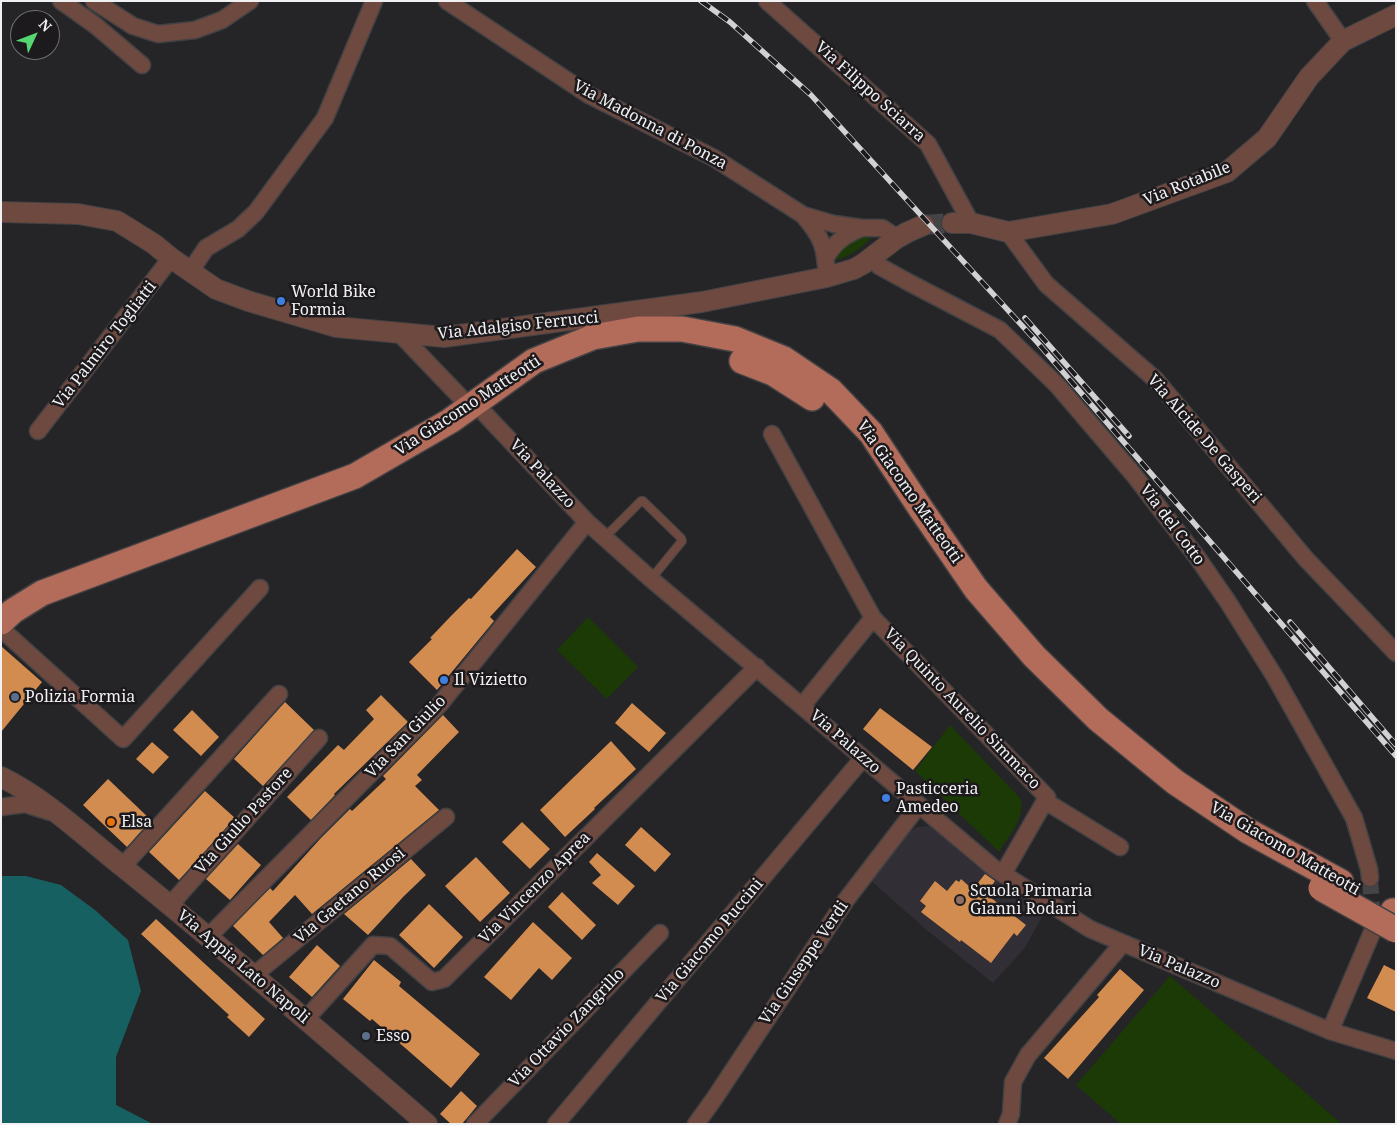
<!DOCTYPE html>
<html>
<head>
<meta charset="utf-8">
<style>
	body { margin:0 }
	#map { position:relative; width:1397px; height:1125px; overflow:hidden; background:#252427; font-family:"Noto Serif",serif }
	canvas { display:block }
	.frame { position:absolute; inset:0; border:2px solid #f1f0f2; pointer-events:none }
	.north { position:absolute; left:10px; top:10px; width:50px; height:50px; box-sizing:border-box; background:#1c1a1d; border:1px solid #717072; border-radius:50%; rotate:47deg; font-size:14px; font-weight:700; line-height:20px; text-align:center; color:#f1f0f2 }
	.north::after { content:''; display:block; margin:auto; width:18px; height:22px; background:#54d672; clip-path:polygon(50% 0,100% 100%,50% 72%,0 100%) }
</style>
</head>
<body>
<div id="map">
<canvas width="1397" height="1125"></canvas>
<div class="frame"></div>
<div class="north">N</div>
</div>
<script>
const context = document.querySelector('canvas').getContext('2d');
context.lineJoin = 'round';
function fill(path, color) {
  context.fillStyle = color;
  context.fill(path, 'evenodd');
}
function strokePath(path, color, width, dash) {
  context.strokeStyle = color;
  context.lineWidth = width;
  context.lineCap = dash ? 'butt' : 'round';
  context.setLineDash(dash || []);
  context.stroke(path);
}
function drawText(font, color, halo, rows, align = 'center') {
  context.font = font + ' "Noto Serif",serif';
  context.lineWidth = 5;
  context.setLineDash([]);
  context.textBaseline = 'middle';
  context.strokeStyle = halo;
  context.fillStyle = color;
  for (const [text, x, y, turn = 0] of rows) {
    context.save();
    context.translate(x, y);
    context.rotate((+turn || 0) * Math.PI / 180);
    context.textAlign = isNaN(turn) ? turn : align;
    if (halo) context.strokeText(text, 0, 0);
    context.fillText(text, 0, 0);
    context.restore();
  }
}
fill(new Path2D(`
	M931 826 969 860 995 881 1045 912 1024 949 993 983 929 932 870 880 901 839 910 831 918 827Z`), '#312e36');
fill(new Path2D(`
	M864 236 871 238C860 249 851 256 836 260L835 259 836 253 854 238Z
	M588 617 638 667 607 699 557 650Z
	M950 725 1020 798C1027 816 1008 837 999 852L915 771Z
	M1170 976 1342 1124H1121L1076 1085Z`), '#1b3a05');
fill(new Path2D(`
	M1 876H26L61 885 95 910 128 940 141 991 116 1057V1105L153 1124H1Z`), '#176061');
fill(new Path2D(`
	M517 549 536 567 490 617 494 621 437 690 409 662 432 639 430 638 450 617 469 598 471 599Z
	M1 646 42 682 1 732Z
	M381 695 408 722 334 794 335 795 311 820 287 797 338 745 344 750 374 719 366 710Z
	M285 702 314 730 263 786 234 759Z
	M632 703 666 733 649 752 615 723Z
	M880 708 932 747 913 770 863 729Z
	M192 710 219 737 201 756 173 730Z
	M443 715 459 732 417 775 422 780 415 786 439 810 312 914 295 895 269 922 283 938 263 955 233 926 270 888 273 891 320 839 350 809 352 811 386 779 383 776Z
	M611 741 636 769 594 808 595 809 565 837 540 810Z
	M152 742 169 757 153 774 136 759Z
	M108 779 151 820 127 847 83 805Z
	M205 791 235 818 179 880 149 852Z
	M522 822 550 849 530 869 502 842Z
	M641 827 671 854 655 872 625 845Z
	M238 844 261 865 230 900 206 879Z
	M597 853 635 886 618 905 592 883 601 875 589 862Z
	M476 857 510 893 480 922 445 886Z
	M411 859 426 875 404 896 368 935 344 914Z
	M985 874 995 881 986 894 1026 925 1017 936 1014 933 991 963 961 940 960 942 921 912 926 906 920 901 935 881 947 891 956 880 959 882 961 879 970 887 974 882 977 884Z
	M562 892 596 925 582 940 548 907Z
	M429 904 463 937 434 968 399 935Z
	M156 919 265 1019 249 1037 227 1017 229 1015 141 934Z
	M533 922 572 958 552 980 539 968 511 1000 484 977Z
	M317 945 340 966 312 997 289 977Z
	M374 960 401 982 399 986 480 1054 451 1088 372 1019 370 1021 343 999Z
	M1384 965 1396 971V1012L1367 998Z
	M1120 969 1144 990 1068 1079 1044 1058 1099 997 1097 995Z
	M461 1091 477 1106 462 1124H451L440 1114Z`), '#d28c50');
strokePath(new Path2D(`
	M1370 878 1373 923`), '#444345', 16, [16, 8]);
strokePath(new Path2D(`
	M924 225 952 223`), '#444345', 20, [20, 10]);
const service = new Path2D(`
	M605 537 641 501H643L681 538 682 541 651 579`);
const minor = new Path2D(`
	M61 1 95 25 142 65
	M94 1 133 26 158 34 195 30 222 20 250 1
	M447 1 589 95 714 158 803 215 834 224 862 228H882L897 238
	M767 1 928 144 971 223
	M1315 1 1343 41
	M803 215C823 238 825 247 827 277
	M1008 232 1046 284 1156 380 1306 559 1396 653
	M826 257C835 242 846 234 862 228
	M872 258 879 266 908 282 1000 330 1057 385 1134 475 1197 557 1228 602 1275 677 1354 818 1369 869 1370 878
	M190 272 206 248 238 229 256 212 325 118 374 1
	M399 333 469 406
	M485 414 587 522 651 579 995 869 1090 929 1330 1031 1396 1051
	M38 431 171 258
	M772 434 873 618 1047 797 1045 801 1120 847
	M7 634 123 739 260 588
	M802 706 873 618
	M1 807 25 804 50 812
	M122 867 279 694
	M1003 874 1045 801
	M170 905 319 738
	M208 937 440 704 587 522
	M254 975 446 817
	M305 1020 373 945 390 946 432 982 444 979 757 667
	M1330 1031 1373 930
	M475 1124 660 933
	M556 1124 863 758
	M696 1124 714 1099 846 900 919 805
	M1007 1124 1011 1114 1013 1082 1028 1055 1123 943`);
const tertiary = new Path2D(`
	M1 212 78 214 117 221 154 244 171 258 216 289 248 301 336 327 444 337 702 302 827 277 854 269 863 264 897 238 908 232 924 225
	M952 223H971L1008 232 1112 214 1227 172 1267 138 1309 77 1343 41 1396 15
	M1 777C46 799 84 836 123 867 226 950 326 1037 427 1124`);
const primary = new Path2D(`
	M742 361 773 373 812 398
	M1 622 13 611 42 593 355 476 450 421 534 361 593 337 638 329H682L735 339 784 359 830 390 871 433 919 506 976 589 1034 656 1098 719 1175 782 1248 831 1341 882
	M1393 911 1396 913`);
strokePath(service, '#424143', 10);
strokePath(minor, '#424143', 19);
strokePath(tertiary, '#424143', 22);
strokePath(primary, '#424143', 28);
strokePath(service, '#6d4940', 8);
strokePath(minor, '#6d4940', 16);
strokePath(tertiary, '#6d4940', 20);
strokePath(primary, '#b36b5a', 25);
const rail = new Path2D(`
	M701 1 730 22 811 95 1037 342 1396 756
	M1025 318 1129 436
	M1290 622 1396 745`);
strokePath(rail, '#d1d0d2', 5.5);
strokePath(rail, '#1c1a1d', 4, [11]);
const primaryBridge = new Path2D(`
	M1321 888 1396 930`);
strokePath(primaryBridge, '#424143', 28, []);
strokePath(primaryBridge, '#b36b5a', 25);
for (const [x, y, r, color] of [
	[281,301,5,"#3f7fe0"],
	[444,680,5,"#3f7fe0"],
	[15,697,5,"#5c6f8a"],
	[886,798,5,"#3f7fe0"],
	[111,822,5,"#e8710a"],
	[960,900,5,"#8d6e63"],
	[366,1036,5,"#5c6f8a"]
]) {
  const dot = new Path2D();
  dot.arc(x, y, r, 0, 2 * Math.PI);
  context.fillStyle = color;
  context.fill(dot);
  strokePath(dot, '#1c1a1d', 2);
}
drawText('16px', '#f1f0f2', '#1c1a1d', [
	["Via Filippo Sciarra",870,92,42],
	["Via Madonna di Ponza",650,125,28],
	["Via Rotabile",1187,184,-22],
	["Via Adalgiso Ferrucci",518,326,-6],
	["Via Palmiro Togliatti",105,345,-52],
	["Via Giacomo Matteotti",468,406,-33],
	["Via Alcide De Gasperi",1204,439,49],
	["Via Palazzo",542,474,47],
	["Via Giacomo Matteotti",909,492,55],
	["Via del Cotto",1172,525,53],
	["Via Quinto Aurelio Simmaco",962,709,46],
	["Via San Giulio",406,737,-46],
	["Via Palazzo",845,742,41],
	["Via Giulio Pastore",244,821,-48],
	["Via Giacomo Matteotti",1285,849,30],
	["Via Vincenzo Aprea",535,888,-45],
	["Via Gaetano Ruosi",350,896,-40],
	["Via Giacomo Puccini",710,941,-50],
	["Via Giuseppe Verdi",804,963,-56],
	["Via Appia Lato Napoli",243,967,40],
	["Via Palazzo",1179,967,23],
	["Via Ottavio Zangrillo",567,1028,-46]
]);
drawText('16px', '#f1f0f2', '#1c1a1d', [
	["World Bike",291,292],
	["Formia",291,310],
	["Il Vizietto",454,680],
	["Polizia Formia",25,697],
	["Pasticceria",896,789],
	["Amedeo",896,807],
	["Elsa",121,822],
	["Scuola Primaria",970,891],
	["Gianni Rodari",970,909],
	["Esso",376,1036]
], 'left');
</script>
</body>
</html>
